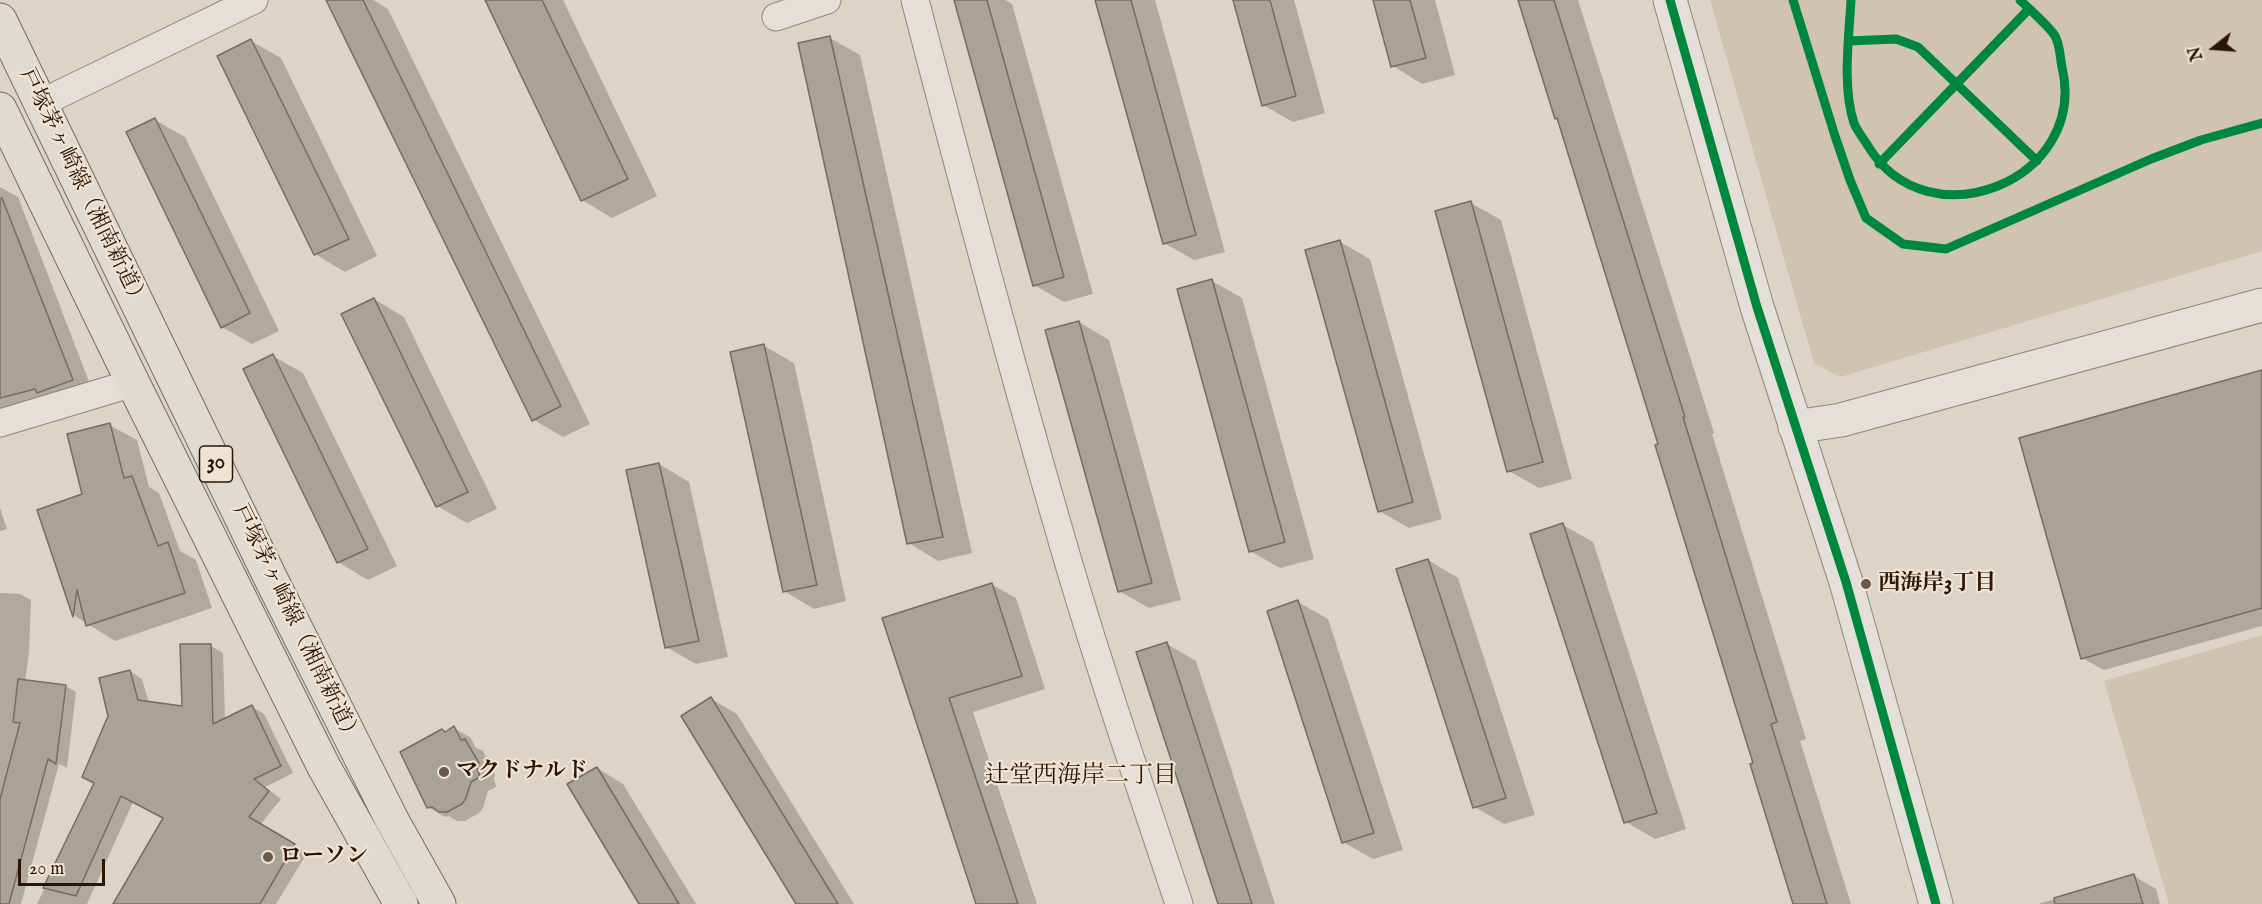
<!DOCTYPE html>
<html>
<head>
<meta charset="utf-8">
<style>
	body { margin:0 }
	#map { position:relative; width:2262px; height:904px; overflow:hidden; background:#dcd4c6; font-family:"IM FELL English",serif }
	canvas { display:block }
	.north { position:absolute; left:2184px; top:18px; width:60px; height:60px; -webkit-text-stroke:4px #efe4d3; paint-order:stroke; rotate:253deg; font-size:16px; font-weight:700; line-height:24px; text-align:center; color:#2d1504 }
	.north::after { content:''; display:block; margin:auto; width:21px; height:27px; background:#2d1504; clip-path:polygon(50% 0,100% 100%,50% 72%,0 100%) }
	.scale { position:absolute; left:18px; top:859px; width:87px; height:27px; box-sizing:border-box; border:3px solid #2d1504; border-top:0; padding-left:8px; font-size:18px; line-height:21px; white-space:nowrap; color:#2d1504; -webkit-text-stroke:4px #efe4d3; paint-order:stroke }
</style>
</head>
<body>
<div id="map">
<canvas width="2262" height="904"></canvas>
<div class="north">N</div>
<div class="scale">20 m</div>
</div>
<script>
const context = document.querySelector('canvas').getContext('2d');
context.lineJoin = 'round';
function fill(path, color) {
  context.fillStyle = color;
  context.fill(path, 'evenodd');
}
function strokePath(path, color, width, dash) {
  context.strokeStyle = color;
  context.lineWidth = width;
  context.lineCap = dash ? 'butt' : 'round';
  context.setLineDash(dash || []);
  context.stroke(path);
}
function drawText(font, color, halo, rows, align = 'center') {
  context.font = font + ' "IM FELL English","Noto Serif JP",serif';
  context.lineWidth = 4.5;
  context.setLineDash([]);
  context.textBaseline = 'middle';
  context.strokeStyle = halo;
  context.fillStyle = color;
  for (const [text, x, y, turn = 0] of rows) {
    context.save();
    context.translate(x, y);
    context.rotate((+turn || 0) * Math.PI / 180);
    context.textAlign = isNaN(turn) ? turn : align;
    if (halo) context.strokeText(text, 0, 0);
    context.fillText(text, 0, 0);
    context.restore();
  }
}
fill(new Path2D(`
	M1710 0H2262V251L1840 377 1814 363Z
	M2262 635V904H2169L2104 681Z`), '#d0c3af');
fill(new Path2D(`
	M340 0H373L388 9 590 424 563 437 534 420Z
	M486 0H563L657 196 612 218 582 200Z
	M955 0H1005L1012 4 1093 294 1064 302 1034 285Z
	M1097 0H1155L1225 252 1194 260 1164 243Z
	M1234 0H1294L1325 113 1293 122 1263 105Z
	M1374 0H1435L1455 75 1422 84 1393 66Z
	M1520 0H1578L1714 433 1712 434 1806 739 1800 741 1851 904H1795L1660 445Z
	M830 38 860 55 972 553 938 561 909 543Z
	M251 41 281 58 377 256 345 272 315 254Z
	M155 120 185 137 279 331 252 344 222 327Z
	M0 187 18 197 93 392 0 416Z
	M1471 203 1501 220 1572 479 1539 488 1509 471Z
	M1340 242 1370 259 1442 519 1409 528 1379 511Z
	M1212 281 1242 298 1314 559 1280 568 1250 551Z
	M374 299 404 317 497 509 467 523 437 506Z
	M1079 322 1109 340 1181 600 1149 608 1119 591Z
	M764 346 794 363 846 601 814 609 784 591Z
	M273 356 303 373 397 566 368 580 338 562 245 369Z
	M2262 372V626L2104 670 2082 658Z
	M109 425 137 440 149 487 159 493 180 551 196 560 212 608 115 641 75 616 39 511 84 495Z
	M659 464 689 482 728 657 696 664 666 647Z
	M0 508 7 529 0 531Z
	M1563 525 1593 542 1686 829 1655 839 1626 822Z
	M1428 560 1458 578 1535 815 1504 824 1475 807Z
	M991 584 1016 598 1045 689 973 712 1037 904H977L884 619Z
	M0 593 20 594 31 600 29 653 25 681 65 686 76 692 67 768 59 764 21 904H0Z
	M1298 602 1328 619 1403 850 1373 859 1343 842Z
	M1167 644 1196 661 1275 904H1220Z
	M211 646 223 653 225 720 252 707 264 714 293 773 265 787 281 799 260 825 307 853 276 904H114L165 818 133 802 87 904H37L95 783 130 671 142 679 149 703 183 708Z
	M711 699 737 714 854 904H798Z
	M454 728 471 738 475 747 483 751 495 774 494 778 496 787 488 791 483 808 479 813 465 821H457L449 816 445 817 428 807 446 733Z
	M597 768 623 784 696 904H641Z
	M2134 876 2156 889 2160 904H2038Z`), '#0003');
const building = new Path2D(`
	M326 0H363L561 406 532 421Z
	M485 0H542L628 179 581 201Z
	M954 0H987L1064 277 1033 286Z
	M1095 0H1131L1196 235 1163 244Z
	M1233 0H1270L1296 96 1262 106Z
	M1373 0H1410L1426 58 1391 67Z
	M1518 0H1554L1685 417H1683L1777 722 1771 724 1827 904H1793L1750 764 1753 763 1655 445 1658 444 1557 118 1555 119Z
	M830 36 943 537 907 544 798 43Z
	M251 39 349 239 314 255 217 56Z
	M155 118 250 313 221 328 126 132Z
	M2 198 73 380 37 393 35 389 0 398V199Z
	M1471 201 1543 462 1507 472 1435 211Z
	M1340 240 1413 502 1378 512 1305 250Z
	M1212 279 1285 542 1249 552 1177 289Z
	M374 298 468 492 436 507 341 314Z
	M1079 321 1152 583 1118 592 1045 330Z
	M764 344 817 585 783 592 730 352Z
	M273 354 368 549 337 563 243 369Z
	M2262 370V608L2081 659 2019 438Z
	M110 423 124 478 132 476 158 546 168 542 185 593 86 626 77 590 73 617 37 510 82 494 67 434Z
	M659 463 699 641 665 648 626 470Z
	M1563 523 1657 813 1624 823 1530 534Z
	M1428 559 1506 798 1473 808 1396 569Z
	M992 583 1022 676 949 698 1018 904H976L882 618Z
	M1298 600 1374 833 1342 843 1267 611Z
	M1167 642 1252 904H1218L1136 652Z
	M180 644H211L213 724 252 705 281 766 254 779 269 791 249 817 295 844 260 904H113L163 818 121 796 76 896 43 888 94 783 82 777 108 716 99 678 130 670 138 700 182 706Z
	M18 679 66 685 56 764 48 759 9 904H0V799L20 723 13 722Z
	M711 697 838 904H796L681 716Z
	M454 726 461 740 465 739 479 763 477 767 480 777 471 782 466 798 462 804 447 812H439L432 807 427 808 400 752 442 729 445 732Z
	M597 767 679 904H639L567 784Z
	M2134 874 2143 904H2055L2054 898Z`);
fill(building, '#a9a297');
strokePath(building, '#756c62', 1.5);
const minor = new Path2D(`
	M915 0C961 177 1008 354 1059 530 1095 656 1138 780 1179 904
	M776 17 827 0
	M41 103 254 0
	M0 423 133 383`);
const tertiary = new Path2D(`
	M1670 0 1757 307 1846 582 1936 904
	M1795 427 1841 420 2262 305`);
const primary = new Path2D(`
	M0 20 271 579 392 820 439 904
	M0 109 133 383 324 767 401 904`);
strokePath(minor, '#8e867c', 29);
strokePath(tertiary, '#8e867c', 35);
strokePath(primary, '#756c62', 35);
strokePath(minor, '#e4e0d9', 27);
strokePath(tertiary, '#e4e0d9', 33);
strokePath(primary, '#dfdbd3', 33);
strokePath(new Path2D(`
	M1670 0 1757 307 1846 582 1936 904
	M1793 0 1835 136 1850 180 1866 218 1903 244 1946 249 2151 159 2201 140 2262 123
	M1851 0C1849 37 1842 87 1854 123 1857 131 1864 139 1868 146 1928 245 2089 180 2062 67 2060 58 2060 44 2055 36 2050 27 2028 8 2020 0
	M1849 41 1896 39 1918 47 2037 161
	M1879 164 2029 9`), '#00873e', 9);
for (const [x, y, r, color] of [
	[1866,584,6,"#6a5848"],
	[444,772,6,"#6a5848"],
	[268,857,6,"#6a5848"]
]) {
  const dot = new Path2D();
  dot.arc(x, y, r, 0, 2 * Math.PI);
  context.fillStyle = color;
  context.fill(dot);
  strokePath(dot, '#efe4d3', 2);
}
for (const [x, y, w] of [
	[216,464,33]
]) {
  const box = new Path2D();
  box.roundRect(x - w / 2, y - 18, w, 36, 4.5);
  context.fillStyle = '#efe4d3';
  context.fill(box);
  strokePath(box, '#2d1504', 1.5);
}
drawText('bold 21px', '#2d1504', null, [
	["30",216,464]
]);
drawText('22px', '#2d1504', '#efe4d3', [
	["戸塚茅ヶ崎線（湘南新道）",82,189,64],
	["戸塚茅ヶ崎線（湘南新道）",295,625,64]
]);
drawText('bold 22px', '#2d1504', '#efe4d3', [
	["西海岸3丁目",1878,584],
	["マクドナルド",456,772],
	["ローソン",280,857]
], 'left');
drawText('24px', '#2d1504', '#efe4d3', [
	["辻堂西海岸二丁目",1081,777]
]);
</script>
</body>
</html>
